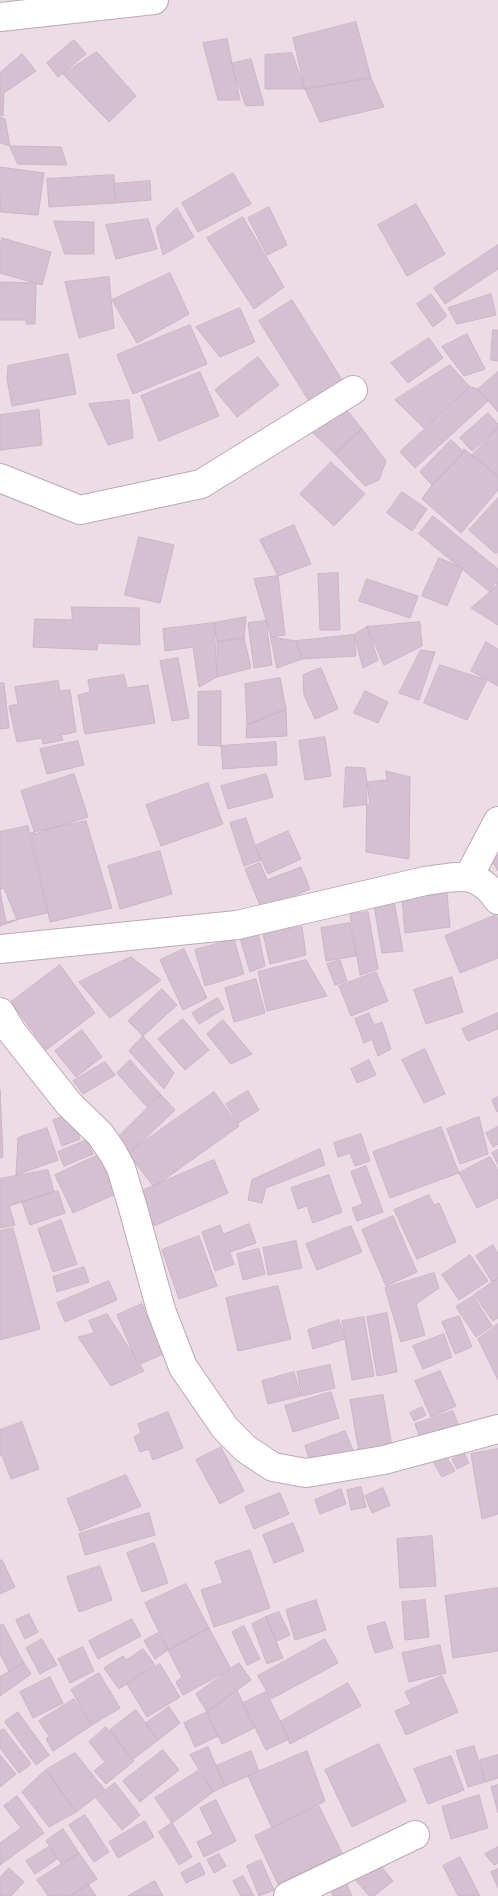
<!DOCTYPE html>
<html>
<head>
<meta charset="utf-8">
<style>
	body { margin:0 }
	canvas { display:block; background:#f3eaf0 }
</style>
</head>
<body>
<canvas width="498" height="1896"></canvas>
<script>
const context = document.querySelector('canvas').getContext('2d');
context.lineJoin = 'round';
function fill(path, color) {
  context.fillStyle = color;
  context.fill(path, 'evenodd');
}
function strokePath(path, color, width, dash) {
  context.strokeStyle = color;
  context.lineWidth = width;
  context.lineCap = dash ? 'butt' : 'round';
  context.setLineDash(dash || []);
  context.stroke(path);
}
fill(new Path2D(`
	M0 0H498V1896H0Z`), '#ebdce6');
const building = new Path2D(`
	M356 22 371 78 305 89 293 38Z
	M227 39 240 100H218L203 43Z
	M74 40 86 54 58 77 47 63Z
	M97 52 136 96 109 122 63 74Z
	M292 53 305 89H265V55Z
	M22 54 36 71 4 93 3 116 0 115V73Z
	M251 59 264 105 246 106 231 64Z
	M371 78 384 107 320 122 305 89Z
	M0 117 5 119 10 146 0 143Z
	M10 146 61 147 67 165 18 164Z
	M0 167 44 173 38 215 1 212Z
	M233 173 251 204 198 232 182 203Z
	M114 175 115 203 49 207 47 179Z
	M150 181 151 200 115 203 114 184Z
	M416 204 445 254 407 276 378 225Z
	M269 207 287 245 267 255 248 218Z
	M177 208 194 237 163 255 156 228Z
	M243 217 284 287 254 309 207 238Z
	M148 219 157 249 116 259 106 225Z
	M54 221 94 222V254H65Z
	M2 238 51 252 42 285 0 273V246Z
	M498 245V269L445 304 434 288Z
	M170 273 189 314 137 343 112 300Z
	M109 277 114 328 79 338 65 282Z
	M0 282 36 283 35 324H26V320H0Z
	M431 294 447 316 433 327 417 304Z
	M491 294 496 315 457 324 448 308Z
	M292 300 347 388 314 409 259 321Z
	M240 308 255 342 220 357 196 327Z
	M190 325 207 364 133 394 117 355Z
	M493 330H498V361L491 360Z
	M467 334 485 369 464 376 442 347Z
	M429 338 443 358 408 383 391 363Z
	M68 354 76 394 12 406 7 379 8 366Z
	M258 357 279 385 237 417 215 390Z
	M450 365 470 387 424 428 395 400Z
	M200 372 219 416 159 441 141 396Z
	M498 372V412L478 389Z
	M470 387 478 389 488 401 415 468 400 452Z
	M129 400 133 438 108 445 89 404Z
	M342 404 362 429 335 454 309 429Z
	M39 410 42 445 0 450V415Z
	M488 413 498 424V428L472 451 460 438Z
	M498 428V476L472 455Z
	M362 429 386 461 379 480 365 486 335 454Z
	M451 440 464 452 432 485 420 472Z
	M464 449 498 476V490L461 533 422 499 432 485 464 452Z
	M331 462 365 494 334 526 300 494Z
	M402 492 427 509 412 531 387 513Z
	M498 498V551L496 554 469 530Z
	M433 516 498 569V583L490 592 419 534Z
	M294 525 311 564 278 576 260 540Z
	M139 537 174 545 160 603 125 595Z
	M439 558 463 568 447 606 422 596Z
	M338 573 340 630H320L318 574Z
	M278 576 285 635 271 637 254 579Z
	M367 579 418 596 410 618 359 601Z
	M495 583 498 584V625L471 608 490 592Z
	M72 607 139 608 140 645 98 643 97 650 33 647 35 619 72 620Z
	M246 617 244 638 217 642 214 623Z
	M266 621 272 665 254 668 248 623Z
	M420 622 422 646 384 665 367 627Z
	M214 623 217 677 199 687 193 647 165 651 163 629Z
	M367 627 378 660 363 668 354 635Z
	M354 635 356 656 302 659 296 641Z
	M271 637 296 641 302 659 277 668Z
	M244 638 251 668 217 677V642Z
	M486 642 498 649V686L471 671Z
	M421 650 435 652 419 700 399 693Z
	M178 658 189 718 172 721 160 661Z
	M440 665 487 680 467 720 424 703Z
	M321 668 338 709 315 719 304 695 303 675Z
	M124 675 127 688 148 685 155 723 85 734 78 695 90 692 88 680Z
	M280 678 286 709 247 725 245 684Z
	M58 681 60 691 70 690 76 732 61 735 63 740 43 744 42 738 17 742 9 706 18 704 15 687Z
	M0 683H4L9 728 0 729Z
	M221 691V746L198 745V692Z
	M365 691 388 702 378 723 354 713Z
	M286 709 287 736 246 738 247 725Z
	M325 737 331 776 305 780 299 741Z
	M78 741 84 765 47 774 40 749Z
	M276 742 277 765 223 769 221 746Z
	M346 767 365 768 370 804 344 807Z
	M386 771 410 777 409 859 366 852 367 782 387 780Z
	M74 774 88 817 35 834 21 791Z
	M266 774 273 797 228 809 221 786Z
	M208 783 223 824 161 846 146 805Z
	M246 818 255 846 261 860 244 866 230 823Z
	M86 821 112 908 50 922 31 833Z
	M28 826 47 913 6 922 0 891V832Z
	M288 831 301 859 268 874 255 846Z
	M160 851 172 894 120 909 108 866Z
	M498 856V871L492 861Z
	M260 863 267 880 301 867 310 889 262 910 245 869Z
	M4 888 17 920 0 926V890Z
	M447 894 450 927 405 933 402 899Z
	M394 901 403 951 382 953 374 905Z
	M368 912 378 969 360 975 350 914Z
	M496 915 498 921V958L460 973 445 936Z
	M350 923 356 956 326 961 321 928Z
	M302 927 306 955 270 964 263 933Z
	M258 933 265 966 250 972 240 938Z
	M234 939 244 974 205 986 195 950Z
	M184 949 207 998 183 1010 160 960Z
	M131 957 161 980 110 1018 79 982Z
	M306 960 327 996 267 1011 258 972Z
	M340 960 347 981 335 985 327 964Z
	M60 965 95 1013 46 1050 11 1002Z
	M376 972 388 1001 351 1016 339 986Z
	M452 977 463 1012 426 1024 414 990Z
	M256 979 265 1013 234 1022 225 988Z
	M162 989 177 1005 143 1036 128 1021Z
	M218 998 224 1009 199 1024 192 1013Z
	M369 1013 374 1025 382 1022 391 1049 378 1056 372 1039 364 1043 355 1019Z
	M498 1013V1029L468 1041 462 1029Z
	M183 1019 209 1050 185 1070 158 1039Z
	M223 1020 252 1054 231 1064 207 1034Z
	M82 1030 102 1057 76 1077 55 1051Z
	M143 1036 174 1073 164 1089 129 1051Z
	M425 1049 445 1094 424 1103 402 1060Z
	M130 1060 161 1095 147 1107 117 1073Z
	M369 1060 376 1075 357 1083 351 1069Z
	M105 1062 115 1075 83 1094 73 1081Z
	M0 1090 3 1157 0 1158Z
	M248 1091 259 1110 238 1123 226 1104Z
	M214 1092 239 1126 154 1187 128 1153Z
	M161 1095 175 1110 130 1153 116 1139Z
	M498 1097V1111L497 1112 492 1100Z
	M71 1114 80 1139 62 1146 53 1120Z
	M479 1117 488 1154 460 1164 447 1129Z
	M441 1127 459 1173 390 1198 373 1152Z
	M498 1127V1144L493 1147 486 1133Z
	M47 1128 58 1160 16 1175 18 1138Z
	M361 1134 370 1161 355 1166 350 1153 338 1157 334 1143Z
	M87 1140 93 1154 64 1166 58 1152Z
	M320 1149 325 1165 266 1188 262 1203 248 1200 252 1180Z
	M498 1150V1165L492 1153Z
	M103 1153 120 1192 73 1213 55 1175Z
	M490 1157 498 1170V1198L477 1208 459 1173Z
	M214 1160 228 1193 154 1226 139 1192Z
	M366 1166 383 1212 357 1221 352 1208 363 1204 351 1172Z
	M48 1170 54 1192 9 1206 15 1225 0 1228V1179Z
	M329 1175 342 1212 313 1223 307 1206 298 1209 291 1188Z
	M58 1191 65 1213 30 1225 22 1202Z
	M429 1195 434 1205 439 1203 456 1242 417 1259 394 1210Z
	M393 1216 417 1272 386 1286 362 1230Z
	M61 1220 77 1264 53 1272 38 1229Z
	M249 1224 256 1243 230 1252 234 1264 215 1271 202 1232 220 1225 223 1234Z
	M351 1226 362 1252 317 1270 306 1244Z
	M13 1228 40 1329 0 1340V1231Z
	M199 1236 217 1286 179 1299 162 1250Z
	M296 1241 302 1268 268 1275 263 1248Z
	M493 1245 498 1254V1278L492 1282 476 1256Z
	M259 1249 265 1274 243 1280 237 1254Z
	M470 1255 488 1281 459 1300 442 1275Z
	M84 1267 89 1282 57 1292 53 1277Z
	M434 1273 439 1288 416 1304 425 1335 401 1342 385 1288Z
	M498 1278V1318L493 1321 474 1295Z
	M109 1281 117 1300 65 1322 57 1303Z
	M278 1286 291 1339 238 1351 226 1298Z
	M473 1296 492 1326 476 1337 456 1307Z
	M142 1304 163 1354 138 1365 117 1315Z
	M387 1313 397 1372 377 1376 367 1317Z
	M107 1314 144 1371 111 1386 78 1337 94 1333 89 1321Z
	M459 1316 472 1347 455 1354 442 1322Z
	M364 1317 374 1376 352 1380 342 1321Z
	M339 1320 345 1339 313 1349 308 1330Z
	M498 1324V1380L478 1339Z
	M444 1334 452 1357 423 1369 413 1346Z
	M330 1365 335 1388 302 1396 297 1372Z
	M440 1371 456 1406 431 1417 415 1381Z
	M294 1372 301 1396 268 1404 262 1381Z
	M331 1392 339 1418 293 1432 285 1406Z
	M383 1395 392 1447 359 1452 350 1400Z
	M422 1407 426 1415 414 1421 410 1413Z
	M453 1411 458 1424 420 1438 415 1424Z
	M168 1412 183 1448 153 1460 149 1449 140 1452 134 1437 141 1433 138 1424Z
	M22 1422 39 1469 11 1479 2 1455 0 1456V1430Z
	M345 1431 353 1450 312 1466 305 1446Z
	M221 1447 244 1491 220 1504 196 1460Z
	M498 1449V1514L482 1519 471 1454Z
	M464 1453 469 1463 457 1469 452 1459Z
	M445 1454 455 1471 442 1477 432 1460Z
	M126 1475 141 1506 80 1531 67 1499Z
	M361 1487 366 1507 351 1510 347 1490Z
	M383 1488 390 1505 372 1513 365 1496Z
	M341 1489 346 1504 320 1514 315 1500Z
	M280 1493 289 1514 254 1529 245 1507Z
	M149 1513 155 1535 85 1555 79 1534Z
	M293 1523 304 1551 274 1563 263 1535Z
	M432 1536 436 1586 400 1588 397 1539Z
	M154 1543 168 1583 142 1592 127 1553Z
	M250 1550 270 1608 214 1627 201 1590 223 1583 215 1562Z
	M0 1560H2L15 1587 0 1594Z
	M100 1566 112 1600 79 1612 67 1577Z
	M186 1584 209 1628 168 1650 145 1603Z
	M498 1588V1651L453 1658 445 1596Z
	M316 1600 326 1630 295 1640 286 1610Z
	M425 1600 429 1637 405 1640 402 1602Z
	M279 1612 290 1635 277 1641 266 1617Z
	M29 1614 38 1632 25 1639 16 1620Z
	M266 1617 283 1658 267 1664 252 1624Z
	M132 1619 141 1636 98 1659 89 1641Z
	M385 1622 393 1648 375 1653 367 1627Z
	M3 1624 24 1663 9 1671 0 1654V1626Z
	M244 1626 260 1659 247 1665 232 1632Z
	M209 1628 231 1669 183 1695 176 1682 182 1677 168 1650Z
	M158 1633 168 1650 155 1659 144 1641Z
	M42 1639 57 1665 40 1674 26 1648Z
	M325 1639 338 1663 271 1699 258 1676Z
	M440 1645 446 1673 409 1682 402 1653Z
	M83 1647 94 1671 70 1683 58 1659Z
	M143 1649 155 1665 119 1689 104 1668 123 1656 126 1660Z
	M24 1663 31 1674 0 1696V1677Z
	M239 1663 251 1680 207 1712 196 1694Z
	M160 1664 180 1697 147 1717 127 1684Z
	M99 1673 120 1708 92 1725 71 1690Z
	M442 1676 458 1712 406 1735 395 1711 411 1704 405 1692Z
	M50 1677 63 1703 33 1718 20 1692Z
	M348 1683 361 1706 290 1744 280 1722Z
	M237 1690 254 1728 222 1744 207 1712Z
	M266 1692 289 1739 266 1750 243 1703Z
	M74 1699 92 1725 53 1751 46 1739 49 1736 39 1721Z
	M169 1707 180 1723 158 1740 146 1723Z
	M136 1710 158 1740 132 1760 110 1730Z
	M18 1712 49 1755 36 1765 5 1722Z
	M207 1712 218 1736 195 1747 184 1723Z
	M106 1727 134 1761 106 1784 94 1771 105 1762 89 1742Z
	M4 1729 31 1764 19 1773 0 1748V1731Z
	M379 1744 406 1801 352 1827 325 1770Z
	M474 1746 485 1782 468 1787 456 1751Z
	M208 1747 225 1786 213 1792 190 1755Z
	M163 1750 179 1770 140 1802 123 1781Z
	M251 1751 259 1771 225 1786 216 1766Z
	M307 1751 325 1801 272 1828 248 1776Z
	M75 1753 105 1790 76 1812 46 1770Z
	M0 1755 16 1774 0 1787Z
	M498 1755V1778L485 1782 480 1760Z
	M451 1756 464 1790 428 1804 414 1769Z
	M46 1770 76 1812 49 1827 22 1792Z
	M198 1771 213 1792 172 1823 155 1798Z
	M115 1783 140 1815 122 1830 96 1798Z
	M498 1785V1813L491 1787Z
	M479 1795 488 1828 451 1839 442 1807Z
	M17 1796 44 1833 0 1865V1843L21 1828 4 1806Z
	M216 1800 236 1841 204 1857 197 1842 213 1834 200 1808Z
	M319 1806 342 1853 278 1884 255 1836Z
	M85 1815 109 1852 94 1862 69 1825Z
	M145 1821 154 1837 118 1858 109 1842Z
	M172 1823 192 1857 179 1865 159 1832Z
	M63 1829 79 1853 62 1865 46 1841Z
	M49 1847 57 1859 35 1874 26 1861Z
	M498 1847V1863L494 1865 485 1854Z
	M79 1853 97 1879 71 1896H48L37 1880Z
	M219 1854 226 1866 214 1873 207 1860Z
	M460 1857 480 1896H458L443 1866Z
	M261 1860 274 1890 259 1896 247 1866Z
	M376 1860 393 1881 374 1896H369L354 1878Z
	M200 1863 205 1874 186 1883 181 1873Z
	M9 1868 24 1882 11 1896H0V1878Z
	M498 1869V1888L491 1872Z
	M243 1876 254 1896H241L233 1881Z
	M345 1880 352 1896H333L329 1887Z
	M155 1881 163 1896H128Z
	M88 1884 96 1896H71Z`);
fill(building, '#d4c0d0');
strokePath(building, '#ceb4c8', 1);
const minor = new Path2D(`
	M0 478 80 510 201 484 353 390
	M469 876 498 821
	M0 949 237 925 425 881C458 877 476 868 498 900
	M0 1012 12 1032 69 1104 100 1134 113 1153 121 1168 133 1208 161 1310 183 1367 225 1428 246 1449 273 1467 306 1473 384 1460 498 1429
	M288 1896 415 1835`);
const tertiary = new Path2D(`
	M0 17 154 0`);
strokePath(minor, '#bbaab6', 30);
strokePath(tertiary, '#bbaab6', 30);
strokePath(minor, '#fff', 28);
strokePath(tertiary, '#fff', 28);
</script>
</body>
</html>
